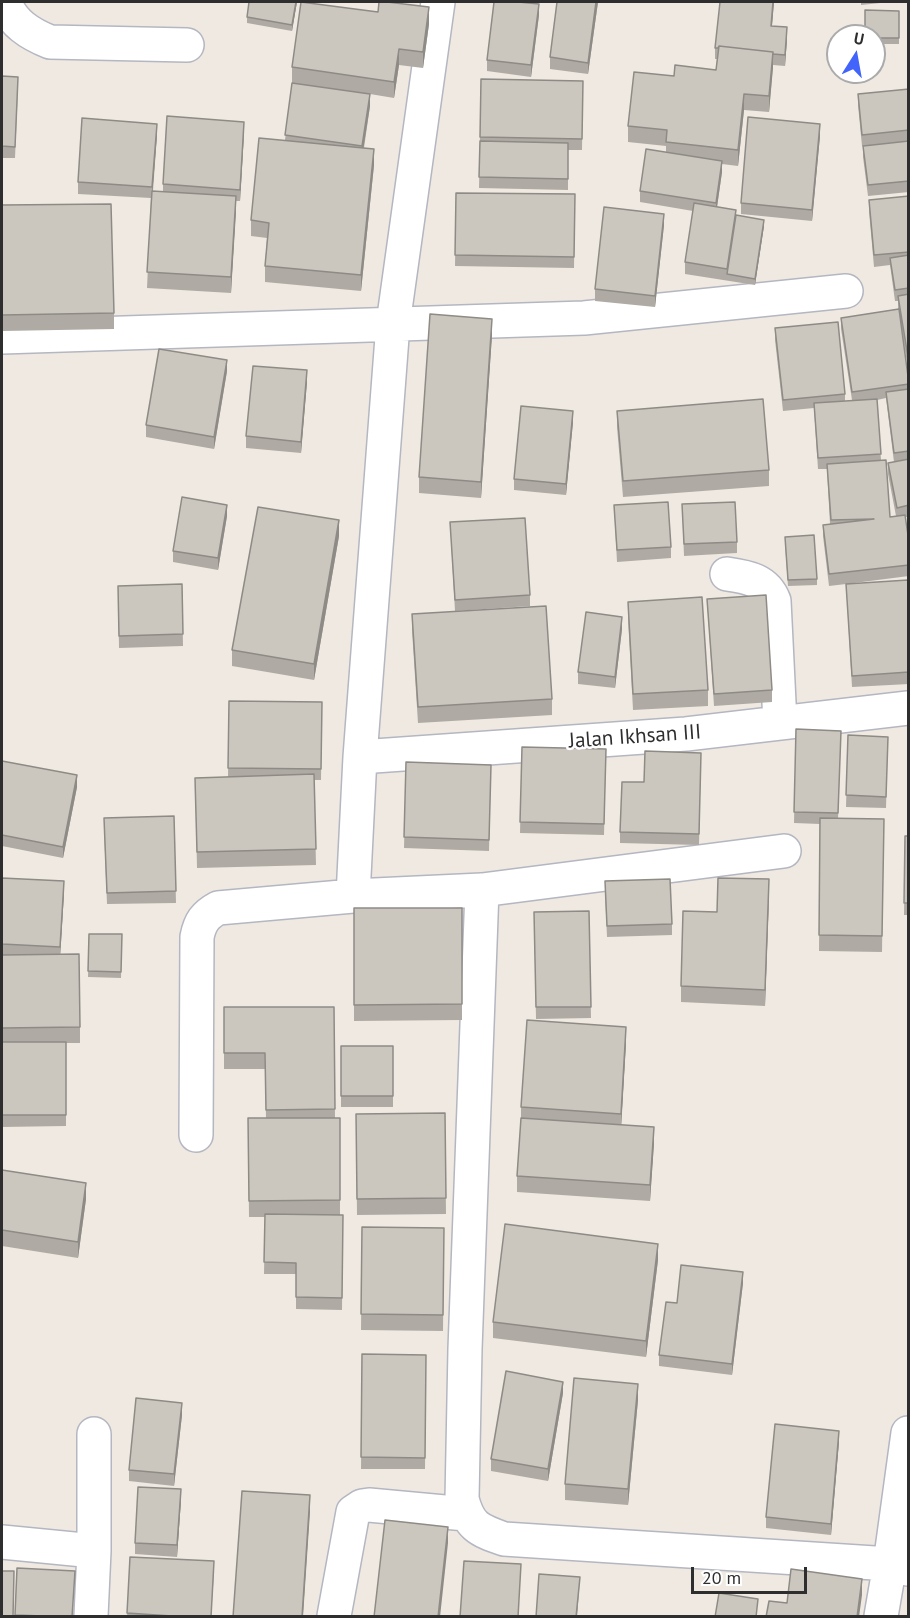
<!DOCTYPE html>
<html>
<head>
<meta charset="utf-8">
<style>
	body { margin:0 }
	#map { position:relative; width:910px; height:1618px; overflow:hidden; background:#efe9e1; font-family:"PT Sans",sans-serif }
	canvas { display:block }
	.frame { position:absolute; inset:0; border:3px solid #2e2e2e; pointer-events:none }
	.north { position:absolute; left:826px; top:24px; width:60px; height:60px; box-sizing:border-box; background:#fff; border:2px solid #ababab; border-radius:50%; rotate:11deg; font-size:16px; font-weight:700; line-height:24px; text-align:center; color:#2e2e2e }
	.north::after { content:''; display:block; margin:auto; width:21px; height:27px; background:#4264fb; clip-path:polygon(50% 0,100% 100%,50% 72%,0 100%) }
	.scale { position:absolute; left:691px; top:1567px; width:116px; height:27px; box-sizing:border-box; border:3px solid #2e2e2e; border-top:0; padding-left:8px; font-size:18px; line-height:21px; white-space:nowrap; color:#2e2e2e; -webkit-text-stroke:4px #fff; paint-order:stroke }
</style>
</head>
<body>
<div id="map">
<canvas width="910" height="1618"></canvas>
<div class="frame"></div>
<div class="north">U</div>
<div class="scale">20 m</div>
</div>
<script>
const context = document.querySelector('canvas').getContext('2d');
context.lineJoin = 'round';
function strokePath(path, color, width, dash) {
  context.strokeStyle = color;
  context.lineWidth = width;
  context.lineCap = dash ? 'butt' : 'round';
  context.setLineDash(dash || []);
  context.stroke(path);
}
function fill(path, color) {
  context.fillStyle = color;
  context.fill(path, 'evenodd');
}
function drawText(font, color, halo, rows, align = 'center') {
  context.font = font + ' "PT Sans",sans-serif';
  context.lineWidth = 5;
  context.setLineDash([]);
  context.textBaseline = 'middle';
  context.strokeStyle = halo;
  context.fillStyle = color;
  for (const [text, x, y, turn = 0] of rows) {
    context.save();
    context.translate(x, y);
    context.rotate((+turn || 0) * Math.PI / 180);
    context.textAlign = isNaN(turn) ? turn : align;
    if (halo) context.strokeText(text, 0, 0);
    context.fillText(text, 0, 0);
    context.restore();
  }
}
const street = new Path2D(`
	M5 2C12 23 30 34 50 42L187 45
	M2 337 584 318 846 291
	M727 574C748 577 766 580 774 601L780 723
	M360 757 686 734 908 708
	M482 890 465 1349 462 1499C469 1526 478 1530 504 1539L890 1564 881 1616
	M353 896 360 757 393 324 438 2
	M196 1135 197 937C200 922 205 915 218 908L353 896 482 890 784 851
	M908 1433 890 1564 908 1569
	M2 1542 94 1551 91 1616
	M94 1551V1434
	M334 1616 353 1512 362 1506 369 1505 466 1514`);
strokePath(street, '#b4b7c1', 36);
strokePath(street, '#fff', 33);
fill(new Path2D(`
	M297 2 292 31 247 23V17Z
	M598 2 588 74 550 69V57Z
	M774 2 772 26 787 39 785 66 773 65 769 112 744 110 738 166 722 164V172L717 207 736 215 764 226 755 285 685 274V262L693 211 640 202V191L666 152V146L628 142V126L674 76 716 70 717 59H715V48Z
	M861 2H890L861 5Z
	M899 11V44H874V36Z
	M539 15 531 77 487 71V60Z
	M429 24 423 68 399 65 394 98 370 94V106L364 148 374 165 361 291 265 282V266L267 238 251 236V220L285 140 292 83V67Z
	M2 76 18 88 15 158H2Z
	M481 79 583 81 582 150H568V190L479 188Z
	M909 89V192L868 196 863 157V146H862L858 105V94Z
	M244 133 240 201H236L231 293 147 288 151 198 78 194V182L157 135 153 191H163V184Z
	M820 136 812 221 741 214V203Z
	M456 193 575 194 574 268 455 266Z
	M909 196V374L902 333 909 380V517H905L909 542V576L846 584 908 580 909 684 852 687 846 584 829 586 823 536V525L830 524 827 469H818L814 408 783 411 775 340V328L845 394V401L852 400 841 329V318L898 309V301H895L890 265 874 267 869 211V200ZM886 398 894 462 888 463V474L896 516 890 517 881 460 877 400Z
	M2 205 114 313V329L2 331Z
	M664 225 655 307 595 301V289Z
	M492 335 481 498 419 493V477Z
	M227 371 214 449 146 437V425Z
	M307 382 301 453 246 448V436Z
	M617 411 769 470V486L623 497 617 427Z
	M573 422 566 495 514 490V479Z
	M682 504 737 542V553L684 556Z
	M614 505 671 547V558L617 562Z
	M227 516 218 570 173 562V551Z
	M450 522 530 595V606L455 611Z
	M339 536 314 680 232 666V650Z
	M785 543 817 579V585L788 586Z
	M182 584 183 646 119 648 118 586Z
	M707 599 772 690V702L714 706Z
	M628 602 708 690V706L633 710 628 618Z
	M412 614 552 699V715L418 723 412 630Z
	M622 629 615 688 578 684V672Z
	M229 701 322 702 321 780H314L316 865 197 868 195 778 228 777Z
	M796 729 841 731 838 819H884L882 952 819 951 820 824 794 823Z
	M848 735 888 737 886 808 846 807Z
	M522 747 606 749 604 835 520 833Z
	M701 753 699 845 620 843V832L644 782Z
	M2 761 77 787 63 858 2 846Z
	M406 762 491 765 489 851 404 848Z
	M174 816 176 903 107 904 104 829Z
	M905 836H909V915H904Z
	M2 878 64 893 60 954 80 1027V1043H66V1126L2 1127Z
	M605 893 672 924V935L607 937Z
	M769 895 765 1006 681 1002V986Z
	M354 908H462V1020L354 1021Z
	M589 911 591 1018 536 1019 534 912Z
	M89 934H122L121 978 88 977Z
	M224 1007H334L335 1118H340V1215H343L342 1310 296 1309V1274H264L265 1217H249L248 1118H266L265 1069H224Z
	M626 1043 621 1125 654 1143 650 1201 517 1192V1176L521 1123V1107Z
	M341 1046H393V1107H341Z
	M445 1113 446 1214 357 1215 356 1114Z
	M2 1170 86 1199 78 1258 2 1246Z
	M362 1227 444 1228 443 1331 361 1330Z
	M658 1260 646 1357 493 1338V1322Z
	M743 1283 732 1375 659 1366V1355L677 1303Z
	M362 1354 426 1355 425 1469H361Z
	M563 1393 548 1481 491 1471V1459Z
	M638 1400 628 1505 565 1500V1484Z
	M182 1415 174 1486 129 1481V1470Z
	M839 1442 831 1535 766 1528V1517Z
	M181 1500 177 1557 135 1554V1543Z
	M130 1557 214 1573 211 1617H127Z`), '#afaba4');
fill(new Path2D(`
	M296 2H297L292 31V25Z
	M596 2H598L588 74V63Z
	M773 2H774L771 37V26Z
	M539 4V15L531 77V65Z
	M429 7V24L423 68V52Z
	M787 27V39L785 66V55Z
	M399 49V65L394 98V82Z
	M773 52V68L769 112V96Z
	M370 94V106L362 157V146Z
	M744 94V110L738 166V150Z
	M244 122V133L240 201V190Z
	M157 124V135L152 198V187Z
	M820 124V136L812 221V210Z
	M374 149V165L361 291V275Z
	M722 161V172L716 214V203Z
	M236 196V212L231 293V277Z
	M664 214V225L655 307V296Z
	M764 220V226L755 285V279Z
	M492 319V335L481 498V482Z
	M227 360V371L214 449V437Z
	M307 370V382L301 453V442Z
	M573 411V422L566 495V484Z
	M227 505V516L218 570V558Z
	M339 520V536L314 680V664Z
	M622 617V629L615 688V677Z
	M77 775V787L63 858V847Z
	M769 879V895L765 1006V990Z
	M64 881V893L60 959V947Z
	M626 1027V1043L621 1130V1114Z
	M654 1127V1143L650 1201V1185Z
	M86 1183V1199L78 1258V1242Z
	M658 1244V1260L646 1357V1341Z
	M743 1272V1283L732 1375V1364Z
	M563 1382V1393L548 1481V1469Z
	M638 1384V1400L628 1505V1489Z
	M182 1403V1415L174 1486V1474Z
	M839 1431V1442L831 1535V1524Z
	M181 1489V1500L177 1557V1545Z
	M310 1495V1512L303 1617H302Z
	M448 1527V1543L440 1617H438Z
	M580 1577 577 1617H576Z
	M862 1579V1595L859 1617H857Z`), '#8e8b86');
const building = new Path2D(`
	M249 2H296L292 25 247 17Z
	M301 2 378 12 379 2H387L429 7 423 52 399 49 394 82 292 67Z
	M494 2H518L539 4 531 65 487 60Z
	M557 2H596L588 63 550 57Z
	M720 2H773L771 26 787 27 785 55 773 54V52L719 46 718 48H715Z
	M865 10 899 11V38H874V36H865Z
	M719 46 773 52 769 96 744 94 738 150 666 142 667 130 628 126 634 72 674 76 675 65 716 70Z
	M2 76 18 77 15 147 2 146Z
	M481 79 583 81 582 139 480 137Z
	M292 83 370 94 362 146 285 135Z
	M909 89V130L862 135 858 94Z
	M167 116 244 122 240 190 163 184Z
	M748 117 820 124 812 210 741 203Z
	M82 118 157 124 152 187 78 182Z
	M259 138 374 149 361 275 265 266 269 223 251 220Z
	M480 141 568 143V179L479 177Z
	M909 141V181L868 185 863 146Z
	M646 149 722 161 716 203 640 191Z
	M152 191 236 196 231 277 147 272Z
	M456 193 575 194 574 257 455 255Z
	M909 196V252L874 255 869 200Z
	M694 203 736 210 727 269 685 262Z
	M111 204 114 313 2 315V205Z
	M604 207 664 214 655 296 595 289Z
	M736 215 764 220 755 279 727 274Z
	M909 255V288L895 290 890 258Z
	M909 294V363L898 296Z
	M899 309 909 384 852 392 841 318Z
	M430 314 492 319 481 482 419 477Z
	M838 322 845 394 783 400 775 328Z
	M159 349 227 360 214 437 146 425Z
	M253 366 307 370 301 442 246 436Z
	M909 389V451L894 453 886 392Z
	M763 399 769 470 623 481 617 411Z
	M877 399 881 454 818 458 814 403Z
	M521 406 573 411 566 484 514 479Z
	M909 459V505L897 508 888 463Z
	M886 460 890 517 905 515 909 542V565L829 574 823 525 874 519 831 520 827 464Z
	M182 497 227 505 218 558 173 551Z
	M668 502 671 547 617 550 614 505Z
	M735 502 737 542 684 544 682 504Z
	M258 507 339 520 314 664 232 650Z
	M525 518 530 595 455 600 450 522Z
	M814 535 817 579 788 580 785 537Z
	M908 580 909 672 852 676 846 584Z
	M182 584 183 634 119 636 118 586Z
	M766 595 772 690 714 694 707 599Z
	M702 597 708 690 633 694 628 602Z
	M546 606 552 699 418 707 412 614Z
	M586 612 622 617 615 677 578 672Z
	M229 701 322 702 321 769 228 768Z
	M796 729 841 731 838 813 794 812Z
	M848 735 888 737 886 797 846 795Z
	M522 747 606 749 604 824 520 822Z
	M645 751 701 753 699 834 620 832 622 782H644Z
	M2 761 77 775 63 847 2 835Z
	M406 762 491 765 489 840 404 837Z
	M314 774 316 849 197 852 195 778Z
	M174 816 176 891 107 893 104 818Z
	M820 818 884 819 882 936 819 935Z
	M905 836H909V903H904Z
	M2 878 64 881 60 947 2 944Z
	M718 878 769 879 765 990 681 986 683 911 717 912Z
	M670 879 672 924 607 926 605 881Z
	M354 908H462V1004L354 1005Z
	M589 911 591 1007H536L534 912Z
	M89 934H122L121 972 88 971Z
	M79 954 80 1027 2 1028V955Z
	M224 1007H334L335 1109 266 1110 265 1053H224Z
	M527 1020 626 1027 621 1114 521 1107Z
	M2 1042H66V1115H2Z
	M341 1046H393V1096H341Z
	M445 1113 446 1198 357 1199 356 1114Z
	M248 1118H340V1200L249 1201Z
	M521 1118 654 1127 650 1185 517 1176Z
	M2 1170 86 1183 78 1242 2 1230Z
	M265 1214 343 1215 342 1298 296 1297V1263L264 1262Z
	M505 1224 658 1244 646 1341 493 1322Z
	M362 1227 444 1228 443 1315 361 1314Z
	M681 1265 743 1272 732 1364 659 1355 666 1302 677 1303Z
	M362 1354 426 1355 425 1458 361 1457Z
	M506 1371 563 1382 548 1469 491 1459Z
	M574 1378 638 1384 628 1489 565 1484Z
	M136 1398 182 1403 174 1474 129 1470Z
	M775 1424 839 1431 831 1524 766 1517Z
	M138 1487 181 1489 177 1545 135 1543Z
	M242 1491 310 1495 302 1617H233Z
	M385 1520 448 1527 438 1617H374Z
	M130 1557 214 1561 211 1617H187L127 1613Z
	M464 1561 521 1564 518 1617H460Z
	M17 1568 75 1571 72 1617 15 1615Z
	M791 1569 862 1579 857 1617H766L769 1601 787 1603Z
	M2 1571H14L13 1617H2Z
	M539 1574 580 1577 576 1617H536Z
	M719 1593 758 1599 756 1617H715Z`);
fill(building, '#cbc7bf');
strokePath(building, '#8e8b86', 1.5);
drawText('21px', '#2e2e2e', '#fff', [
	["Jalan Ikhsan III",635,737,-4]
]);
</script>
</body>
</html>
